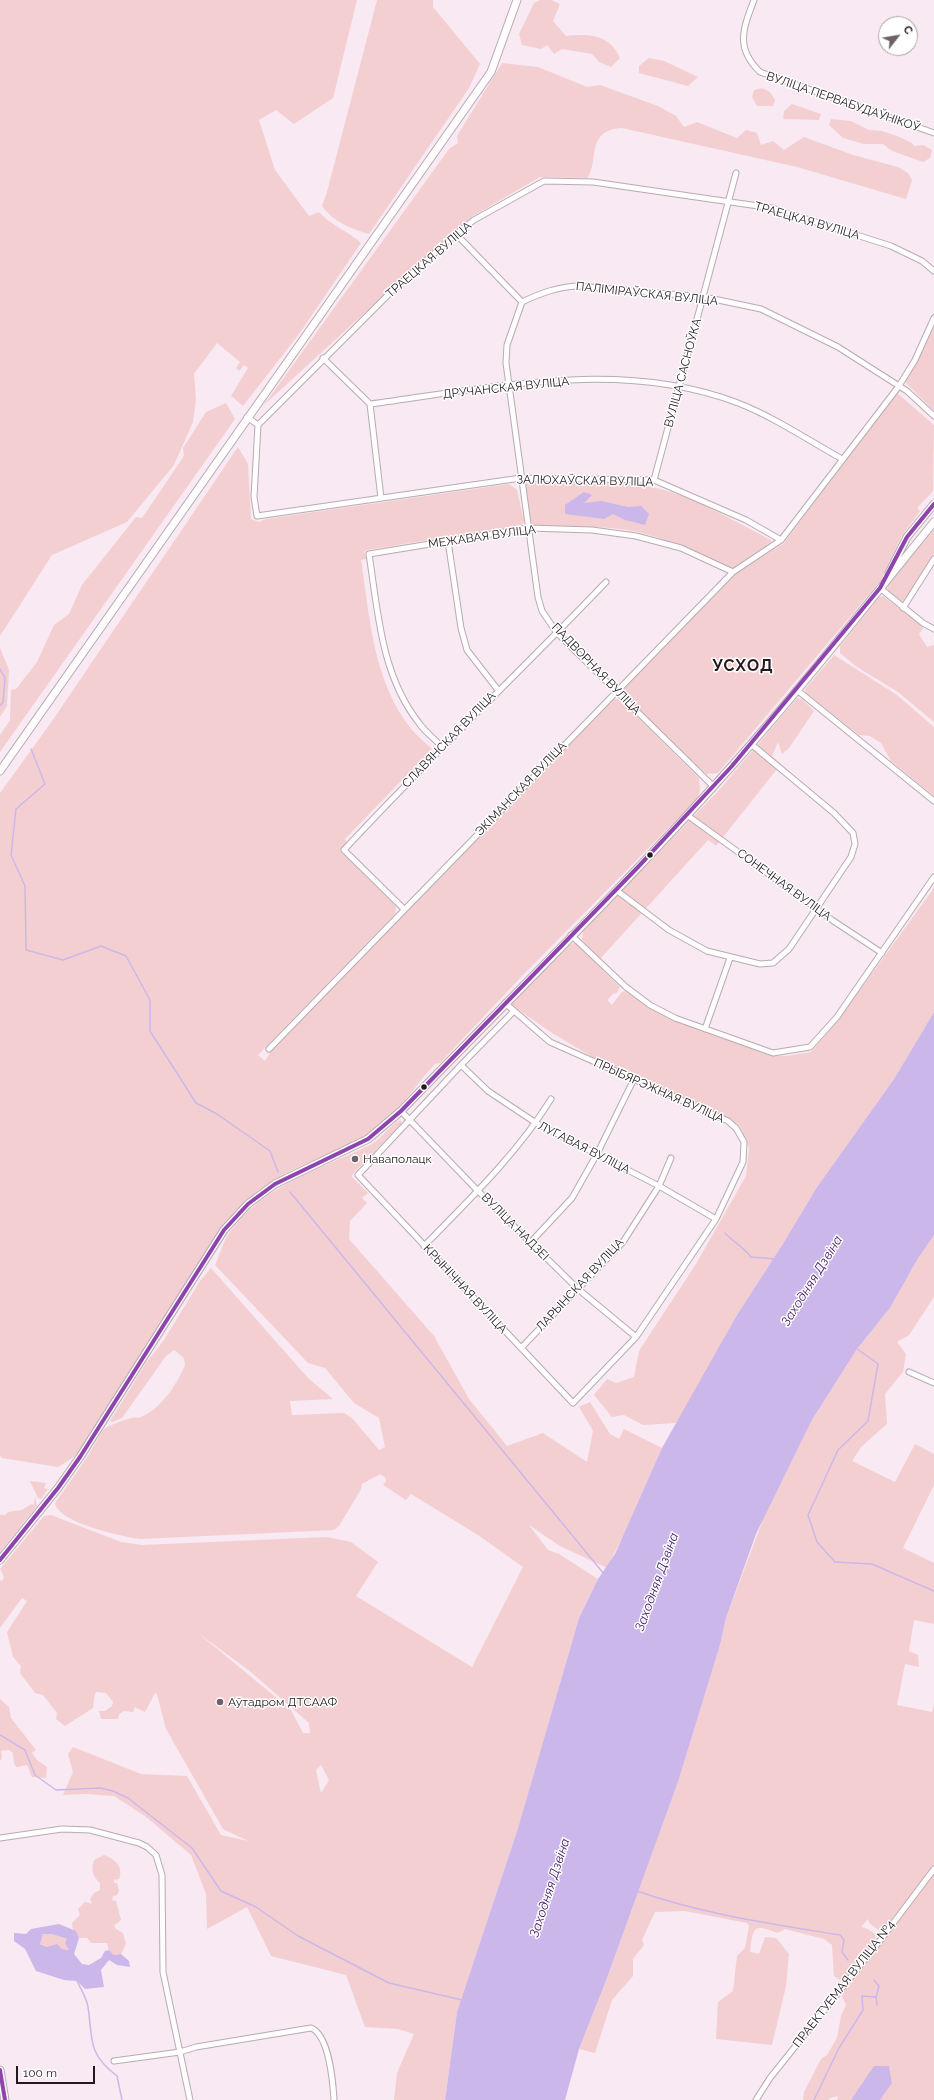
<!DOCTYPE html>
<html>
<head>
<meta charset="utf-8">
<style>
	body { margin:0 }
	#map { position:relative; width:934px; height:2100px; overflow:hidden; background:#f8e9f2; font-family:Raleway,sans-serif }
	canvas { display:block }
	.north { position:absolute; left:878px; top:16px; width:40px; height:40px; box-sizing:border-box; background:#fff; border:1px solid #a7a3a5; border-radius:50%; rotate:59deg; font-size:11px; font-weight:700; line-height:16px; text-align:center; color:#22191f }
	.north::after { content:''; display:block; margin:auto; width:14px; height:18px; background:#6d6269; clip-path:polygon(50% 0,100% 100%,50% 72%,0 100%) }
	.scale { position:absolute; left:16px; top:2066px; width:79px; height:18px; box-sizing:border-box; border:2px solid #22191f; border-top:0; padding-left:5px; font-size:12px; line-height:14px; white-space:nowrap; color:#22191f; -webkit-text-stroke:3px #fff; paint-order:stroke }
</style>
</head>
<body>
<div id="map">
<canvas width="934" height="2100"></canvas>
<div class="north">С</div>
<div class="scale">100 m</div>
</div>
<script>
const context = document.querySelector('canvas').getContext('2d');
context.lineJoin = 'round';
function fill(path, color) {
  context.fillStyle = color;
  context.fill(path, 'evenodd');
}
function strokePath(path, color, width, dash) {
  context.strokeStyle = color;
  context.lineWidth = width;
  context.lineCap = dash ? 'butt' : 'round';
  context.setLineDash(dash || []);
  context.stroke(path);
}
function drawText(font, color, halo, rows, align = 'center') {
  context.font = font + ' Raleway,sans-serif';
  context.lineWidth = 3;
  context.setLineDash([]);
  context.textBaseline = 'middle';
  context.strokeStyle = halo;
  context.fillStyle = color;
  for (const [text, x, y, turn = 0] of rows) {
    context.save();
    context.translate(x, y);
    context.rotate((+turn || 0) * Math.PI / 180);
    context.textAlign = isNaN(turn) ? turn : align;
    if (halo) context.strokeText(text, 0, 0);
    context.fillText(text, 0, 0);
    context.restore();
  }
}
fill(new Path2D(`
	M0 0H357L333 98 294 124 276 110 259 120 275 170 309 216 319 212C330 225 348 231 361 243L299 334 243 406 231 396 248 368 244 365 239 371 236 368 240 362 217 343 194 374 196 399 193 422 174 465 127 522 52 555 0 636Z
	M377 0H433V7L480 64 469 88 369 234C352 229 333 222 322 206L327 192Z
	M540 0H551L560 4 553 21 566 36C588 33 611 35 620 58L611 67 599 62 592 54 562 49 554 54 547 45 541 49 522 45 519 34 534 3Z
	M649 58 664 61 698 77 688 86 639 73V66Z
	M502 63 538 67 587 87 600 85 658 106 676 116 684 127 697 122 737 138 746 130 757 133 761 145 773 141 784 150 804 137 853 155 898 167 908 173 912 180 906 199 797 167 622 128C584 130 600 163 587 178L540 177 473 216 453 232 264 405 449 149 458 143 457 136Z
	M762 88 770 92 775 100 773 106H757L752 97 754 90Z
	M792 104 821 114 819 120 783 119 784 111Z
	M831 119 851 121 869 130 882 131 897 136 912 143 914 146 923 145 932 150 930 158 923 162 892 151 883 144H864L843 138 829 125Z
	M934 327V411L906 383V378L917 362Z
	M897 393 934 425 933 491 917 508 920 511 901 537 881 580 865 599 718 773 706 774 624 696 622 692 623 688 735 574 783 544Z
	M226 403 235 419 0 752V735L10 720 11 690 16 689 37 662 54 625 69 614 82 585 136 517 142 518 184 456 183 448 206 412Z
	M238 447 248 464 251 519 259 522 266 519 509 484 517 490 524 521 522 525 367 550 364 552 367 559 361 560C370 618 373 682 412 730 418 737 426 743 432 749L345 839 347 843 340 851 396 906 395 914 258 1055 265 1061 271 1051 614 699H619L699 778 700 790 698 798 522 976 440 1063 435 1064C416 1084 402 1108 381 1126 357 1146 324 1155 297 1168 253 1188 230 1214 205 1253L77 1455 58 1467 2 1458 0 1456V793L50 724Z
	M530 480C570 481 612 479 651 487 693 495 733 521 771 540V542L732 569C701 554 671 540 638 532 605 525 568 527 535 526L530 523 525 485Z
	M934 530V554L905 601H900L888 591 887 586Z
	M883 596 923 626V629L919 634 927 647 934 645V722L898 692 857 667 840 653V646L879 597Z
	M0 648 9 670 7 706 0 717Z
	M834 655 897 695 934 727V796L891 761 881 743 870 736 859 735 806 693 805 689Z
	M797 698 802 699 814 711 789 748 782 754 778 742 772 756 781 764 716 846 708 840 600 959 582 940 583 931 720 789Z
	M934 888V1012L894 1079 817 1187 784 1242 737 1315 692 1398 676 1423 643 1425 624 1415 612 1417 594 1395 607 1379 616 1383 634 1377 639 1351 696 1264 746 1176 749 1149 747 1140 739 1125 724 1115 601 1062 552 1033 516 1008 514 1010 511 1004 570 945 574 943 578 945 620 987 616 994 614 993 607 1000 612 1005 622 992 626 991 650 1008 695 1027 772 1056H787L811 1052 839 1019Z
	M400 1120 402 1123 351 1176 368 1193 362 1198 367 1203 350 1221 349 1239 434 1336 469 1399 507 1446 543 1433 587 1462 593 1431 579 1407 590 1402 610 1434 619 1439 624 1429 662 1448 629 1524 607 1568 560 1546 529 1525 548 1550 559 1554 598 1579 579 1618 518 1828 457 2012 445 2100H394L397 2073 414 2034 398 2029 365 2027 346 1975 271 1956 247 1907 207 1929 206 1894 191 1855 145 1816 114 1796 86 1794 63 1795 73 1772 68 1754 73 1747 141 1774 187 1776 221 1835 248 1841 223 1829 166 1729 157 1694 155 1693 145 1712 135 1707 133 1712 124 1711 119 1714 118 1719H101L99 1711H105L112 1706 113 1702 106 1693 96 1692 94 1698 93 1708 65 1726 56 1719 57 1713 43 1695 35 1693 20 1673 21 1666 13 1657 7 1632 27 1601 22 1598 0 1628V1580L2 1581 4 1577 0 1569 44 1516 51 1515 121 1542 142 1545 327 1537 351 1542 378 1562 356 1596 472 1667 523 1567 478 1535 411 1494 406 1500 383 1485 386 1481 385 1477 380 1474 362 1484 361 1489 339 1526 334 1530 141 1539C124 1537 58 1523 55 1503L86 1459 103 1430C107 1426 126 1419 132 1418 135 1417 138 1419 141 1417 161 1409 177 1384 185 1365L184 1358 174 1350 166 1356 122 1418 112 1422 110 1421 146 1363 164 1340 200 1281 211 1268 308 1378 333 1399 290 1401 292 1415 344 1413 352 1418 379 1450 385 1447 379 1418 354 1403 325 1368 308 1363 215 1265C220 1255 223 1241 230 1232 264 1184 322 1169 372 1144 382 1138 389 1126 400 1120ZM198 1633 251 1672 309 1723 310 1733H303L291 1710ZM321 1765 329 1780 321 1793 316 1770Z
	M934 1235V1297L909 1335 897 1342 906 1354 903 1372 885 1394 887 1424 861 1447 852 1461 895 1482 915 1444 934 1454V1485L903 1548 934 1563V1624L914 1620 909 1651 918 1655 919 1667 905 1664 897 1705 932 1712 934 1704V1865L884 1930 880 1931 870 1924 868 1919 861 1927 868 1929 875 1934 876 1942 843 1982 834 1976 832 1945 824 1939 785 1929 778 1933C753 1923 753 1927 750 1952L759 1954 765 1937 776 1938 789 1954 786 1986 772 2045 716 2039 718 2002 733 1991 737 1956 745 1948 749 1926 747 1923 685 1911 655 1912 642 1940 644 1945 633 1959V1976L612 2000 595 2053 579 2049 607 1978 678 1782 720 1645 726 1618 764 1517 812 1420 857 1349 890 1308 917 1260Z
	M30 1481 46 1483 44 1488 48 1489 41 1499 38 1498Z
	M35 1497 37 1506 0 1552V1515H5L8 1512 22 1510 31 1504 34 1505Z
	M0 1699 9 1707 11 1718 36 1750 32 1753 37 1760 47 1767 46 1778 32 1777 27 1765 17 1767 14 1764 13 1753 9 1750 1 1751 2 1759 0 1760Z
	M104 1855C115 1859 124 1867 119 1879L114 1880V1883H117L119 1891 117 1895 113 1896 112 1900 116 1901 121 1920 114 1926 116 1929 123 1933 126 1944 121 1954 114 1955 109 1950 107 1943H91L87 1938H79L76 1932 73 1930 72 1923 80 1915 78 1909 85 1902 92 1904 90 1899 94 1893 100 1890V1883C92 1875 91 1871 94 1860Z
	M934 1873V2100H880L892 2082 889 2066 851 2100H837L838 2096 830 2098 829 2100H803L804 2092 821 2059 827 2055 837 2038 841 2016 846 2005 841 1994Z
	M43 1934H52L67 1939 69 1950 47 1947 39 1943Z`), '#f4cfd1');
fill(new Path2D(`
	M584 492 592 495 584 503 601 501 628 507 641 506 649 514 645 525 625 520 613 514 604 519 565 514V505Z
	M934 1012V1235L917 1260 890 1308 857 1349 812 1420 756 1534 726 1618 720 1645 678 1782 607 1978 579 2049 565 2100H445L457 2012 518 1828 579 1618 598 1579 615 1554 662 1448 737 1315 784 1242 817 1187 894 1079Z
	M59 1924 76 1931 79 1938 74 1954 82 1964 89 1965 101 1958 105 1951 109 1950 114 1955 121 1954 129 1961 130 1967 117 1965 109 1960 101 1970 104 1987 85 1989 77 1981 64 1980 36 1971 25 1949 14 1941V1933L26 1934 31 1929ZM43 1934H52L67 1939 65 1943 69 1950 62 1949 57 1944 47 1947 40 1944Z
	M874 2066H889L892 2083 880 2100H851Z`), '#ccb7ea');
strokePath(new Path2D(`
	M0 669 5 678 3 702 0 706
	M31 749 45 784 16 809 11 855 25 886 26 950 63 960 101 946 126 956 150 1000V1031L196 1103 217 1114 270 1151 278 1172
	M290 1192 604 1574
	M725 1233C733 1242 744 1247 751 1257L775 1259
	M856 1348 878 1364 868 1421 838 1450 808 1515 817 1542 835 1562 872 1564 934 1591
	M0 1735 25 1750 35 1775 56 1790 100 1788 113 1791 128 1798 192 1848 221 1891 256 1907 298 1936 389 1983 462 2000
	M637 1891C702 1914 772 1924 840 1935L844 1940 842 1952 848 1960
	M874 1980 879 1986 876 1997 877 2005
	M77 1981C81 1989 87 1999 88 2007 93 2040 87 2053 117 2076L122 2100
	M814 2100 839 2048 863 2010 862 1996 876 1997`), '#ccb7ea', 1.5);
const minor = new Path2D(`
	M754 0C743 29 735 48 760 72L934 133
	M456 234 522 302C541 293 557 287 578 286L704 297 761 309 838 347 907 391 934 416
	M934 271 922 261 891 246 772 208 593 182 544 181 474 220 456 234 393 290 258 425 254 497 257 516 521 478 654 480 746 520 781 540 899 386 915 360 934 318
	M522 302 507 345 506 363 538 597 542 611 557 633 713 786
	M323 358 370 404C491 388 620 358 738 403 774 417 808 440 842 459
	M370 404 381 498
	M247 417 258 425
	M654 480 736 173
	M448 541 461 628 467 650 498 690
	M880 588 923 623 934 629
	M903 608 934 559
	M797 690 934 801
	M442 747C435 739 425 732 419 723 381 675 378 612 369 554L528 528 592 530 636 536 681 548 733 572
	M687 815 832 920 882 953
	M616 890 669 930 707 951 760 964 773 963 789 949 851 857 855 844 853 833 834 813 751 744
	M404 909 344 850C429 758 520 672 606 582
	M571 935 626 987 650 1005 675 1018 773 1053 810 1047 837 1017 934 877
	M505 1003 550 1042 728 1121 736 1128 744 1142 743 1162 716 1219 636 1337 573 1403 358 1175 461 1065 513 1012
	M705 1029 730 958
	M269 1049 733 572 781 540
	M461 1065 488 1091 536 1123 659 1186 716 1219
	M401 1111 478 1191 578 1289 636 1337
	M530 1243 572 1198 597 1154 634 1079
	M424 1246C469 1200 517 1154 551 1099
	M521 1348 623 1242 659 1186 671 1158
	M909 1372 934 1383
	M0 1838 62 1829 90 1830 139 1843 147 1847 156 1855 162 1875 163 1972 190 2100
	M114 2061 180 2052 196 2047 311 2028C329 2035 333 2082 334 2100
	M756 2100 770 2078 882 1938 934 1869`);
const major = new Path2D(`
	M889 573 907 537 934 504
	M0 771 491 72 517 0
	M0 1560 58 1488 80 1457 224 1230 248 1204 275 1184 368 1139 401 1111C508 1000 619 892 722 777 796 695 864 608 934 522
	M0 2070 5 2100`);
strokePath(minor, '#b7acb3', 7);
strokePath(major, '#b7acb3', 9);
strokePath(minor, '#fefcfd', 5);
strokePath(major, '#fefcfd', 7);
strokePath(new Path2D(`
	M0 1560 58 1488 80 1457 224 1230 248 1204 275 1184 368 1139 401 1111 639 866 732 766 880 588 907 537 934 504
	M0 2070 5 2100`), '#8e44ad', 4);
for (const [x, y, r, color] of [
	[650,855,3.5,"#22191f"],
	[424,1087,3.5,"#22191f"],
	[355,1159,4,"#6d6269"],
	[220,1702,4,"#6d6269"]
]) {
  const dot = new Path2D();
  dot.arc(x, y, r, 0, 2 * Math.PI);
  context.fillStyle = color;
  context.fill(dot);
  strokePath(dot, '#fff', 1.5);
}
drawText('12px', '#22191f', '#fff', [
	["ВУЛІЦА ПЕРВАБУДАЎНІКОЎ",843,102,19],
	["ТРАЕЦКАЯ ВУЛІЦА",807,221,16],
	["ТРАЕЦКАЯ ВУЛІЦА",429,260,-41],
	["ПАЛІМІРАЎСКАЯ ВУЛІЦА",647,294,6],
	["ВУЛІЦА САСНОЎКА",683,373,-75],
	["ДРУЧАНСКАЯ ВУЛІЦА",506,388,-6],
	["ЗАЛЮХАЎСКАЯ ВУЛІЦА",585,481,1],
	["МЕЖАВАЯ ВУЛІЦА",482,537,-8],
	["ПАДВОРНАЯ ВУЛІЦА",596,669,46],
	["СЛАВЯНСКАЯ ВУЛІЦА",449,740,-46],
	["ЭКІМАНСКАЯ ВУЛІЦА",521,789,-46],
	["СОНЕЧНАЯ ВУЛІЦА",784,885,36],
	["ПРЫБЯРЭЖНАЯ ВУЛІЦА",659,1091,24],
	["ЛУГАВАЯ ВУЛІЦА",584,1148,27],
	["ВУЛІЦА НАДЗЕІ",515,1227,45],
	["ЛАРЫНСКАЯ ВУЛІЦА",580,1285,-47],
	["КРЫНІЧНАЯ ВУЛІЦА",465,1289,47],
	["ПРАЕКТУЕМАЯ ВУЛІЦА №4",844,1984,-52]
]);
drawText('12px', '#22191f', '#fff', [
	["Наваполацк",363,1159],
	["Аўтадром ДТСААФ",228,1702]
], 'left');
drawText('italic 13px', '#3b1767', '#fff', [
	["Заходняя Дзвіна",812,1281,-58],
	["Заходняя Дзвіна",657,1582,-70],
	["Заходняя Дзвіна",550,1888,-72]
]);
context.letterSpacing = '1px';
drawText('bold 16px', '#22191f', '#fff', [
	["УСХОД",743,666]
]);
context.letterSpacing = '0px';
</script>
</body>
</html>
